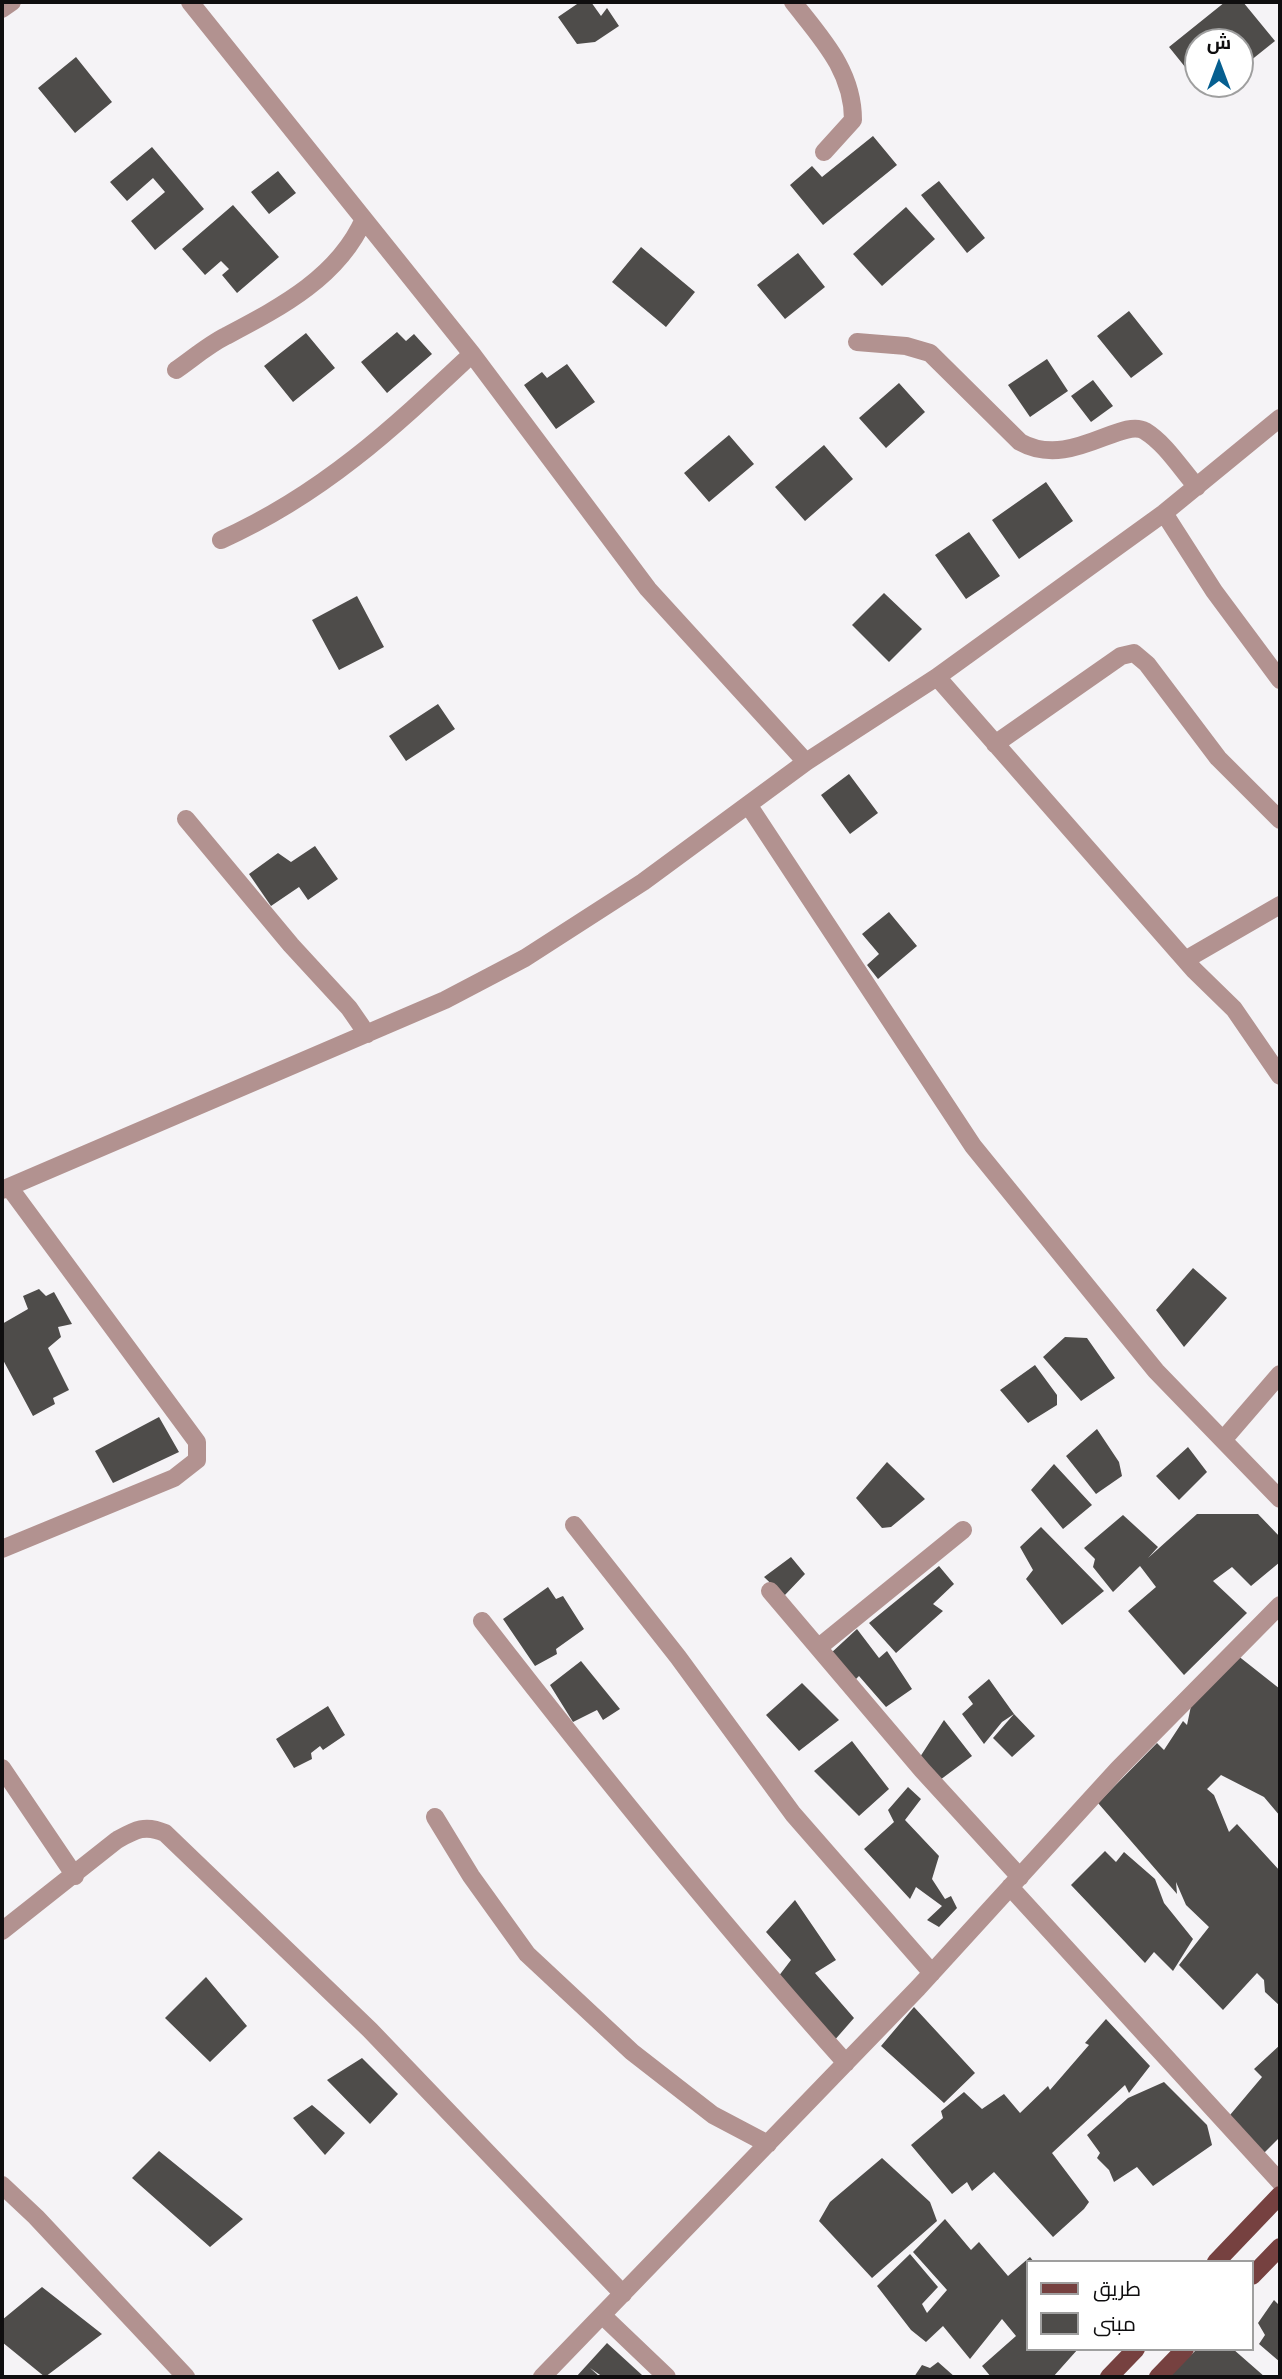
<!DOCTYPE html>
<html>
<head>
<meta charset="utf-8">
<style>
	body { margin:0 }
	#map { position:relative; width:1282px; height:2379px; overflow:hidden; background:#f5f3f6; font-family:Spectral,Cairo,serif }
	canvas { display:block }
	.frame { position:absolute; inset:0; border:4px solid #0f0e0f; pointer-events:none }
	.legend { position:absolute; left:1026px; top:2260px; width:228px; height:91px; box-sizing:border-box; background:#fff; border:2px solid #9f9f9f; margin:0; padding:9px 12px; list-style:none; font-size:21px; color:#0f0e0f }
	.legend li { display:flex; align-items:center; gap:14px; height:35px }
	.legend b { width:35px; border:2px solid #9f9f9f }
	.north { position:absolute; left:1184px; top:28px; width:70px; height:70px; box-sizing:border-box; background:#fff; border:2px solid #9f9f9f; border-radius:50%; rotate:0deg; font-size:19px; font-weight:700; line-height:28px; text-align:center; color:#0f0e0f }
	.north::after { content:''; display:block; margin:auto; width:24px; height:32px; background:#065f90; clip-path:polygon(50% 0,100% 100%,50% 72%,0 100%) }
</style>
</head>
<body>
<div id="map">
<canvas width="1282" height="2379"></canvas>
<div class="frame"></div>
<ul class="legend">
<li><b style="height:9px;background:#764140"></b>طريق</li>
<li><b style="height:19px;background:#4e4c4a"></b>مبنى</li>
</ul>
<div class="north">ش</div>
</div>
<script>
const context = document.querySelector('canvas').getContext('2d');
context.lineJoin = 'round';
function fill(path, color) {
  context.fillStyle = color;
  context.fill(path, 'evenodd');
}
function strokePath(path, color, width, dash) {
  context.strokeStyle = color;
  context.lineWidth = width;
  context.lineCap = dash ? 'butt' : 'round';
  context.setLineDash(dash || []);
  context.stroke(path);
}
fill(new Path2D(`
	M580 2H591L601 16 607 8 619 26 595 42 577 44 558 17Z
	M1225 2H1243L1275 41 1240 69V42H1198V83L1169 47Z
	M76 57 112 102 75 133 38 88Z
	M1199 84H1222L1208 95Z
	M873 136 897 165 823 225 790 185 812 166 822 177Z
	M152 147 204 209 155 250 131 221 165 192 153 178 127 201 110 182Z
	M278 171 296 193 269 214 251 192Z
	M939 181 985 238 967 253 921 195Z
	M233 205 279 257 237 293 222 275 229 269 221 261 205 275 182 249Z
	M906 207 935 239 882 286 853 254Z
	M641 247 695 292 666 327 612 282Z
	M798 253 825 287 785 319 757 285Z
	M1129 311 1163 354 1131 378 1097 336Z
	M397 332 406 341 414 334 432 354 387 393 361 362Z
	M306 333 335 368 293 402 264 366Z
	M1047 359 1068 391 1030 417 1008 385Z
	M567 364 595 402 556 429 524 385 542 372 547 378Z
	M1093 380 1113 406 1091 422 1071 396Z
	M899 383 925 412 886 448 859 418Z
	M729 435 754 464 709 502 684 473Z
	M824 445 853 479 805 521 775 487Z
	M1046 482 1073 521 1019 559 992 520Z
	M969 532 1000 576 966 599 935 555Z
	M884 593 922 629 889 662 852 625Z
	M357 596 384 647 339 670 312 620Z
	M438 704 455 729 406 761 389 736Z
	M849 774 878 813 850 834 821 795Z
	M315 846 338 879 308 900 299 887 271 906 249 874 278 853 291 862Z
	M889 912 917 946 878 979 867 965 879 954 862 934Z
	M1193 1268 1227 1298 1184 1347 1156 1310Z
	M39 1289 46 1296 54 1292 72 1324 58 1327 61 1337 48 1348 69 1390 53 1398 55 1404 33 1416 2 1358V1324L28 1309 23 1296Z
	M1065 1337 1087 1338 1115 1378 1081 1401 1043 1357Z
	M1035 1365 1057 1395V1405L1028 1423 1000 1390Z
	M159 1417 179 1452 113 1483 95 1451Z
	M1097 1429 1119 1462 1122 1476 1096 1494 1066 1456Z
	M1188 1447 1207 1472 1179 1500 1156 1476Z
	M887 1462 925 1499 891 1527 882 1528 856 1498Z
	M1054 1464 1092 1505 1063 1529 1031 1490Z
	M1197 1514H1258L1280 1537V1562L1251 1586 1232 1567 1213 1581 1247 1613 1184 1675 1128 1611 1156 1587 1140 1566 1113 1592 1093 1567 1095 1559 1084 1548 1123 1515 1158 1547 1148 1558Z
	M1041 1527 1104 1591 1062 1625 1026 1579 1033 1570 1020 1547Z
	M791 1557 805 1574 784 1596 764 1577Z
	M939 1566 954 1584 933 1604 943 1611 896 1653 869 1623Z
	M548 1587 556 1599 563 1596 584 1629 556 1649 557 1654 535 1666 503 1619Z
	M857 1629 879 1658 887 1651 912 1689 886 1707 859 1676 855 1680 830 1654Z
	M1237 1655 1280 1689V1816L1264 1797 1221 1775 1207 1789 1214 1795 1229 1832 1237 1824 1280 1871V2006L1265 1992 1264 1980 1257 1973 1223 2010 1179 1965 1209 1927 1186 1905 1176 1882 1177 1894 1098 1803 1157 1743 1164 1750 1183 1721 1187 1725 1191 1706Z
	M581 1661 620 1709 603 1720 597 1710 573 1722 550 1685Z
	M989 1679 1014 1714 1002 1722 984 1744 962 1714 973 1704 968 1697Z
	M802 1683 839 1720 799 1751 766 1715Z
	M328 1706 345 1735 323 1750 320 1746 311 1753 312 1759 294 1768 276 1739Z
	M1014 1714 1035 1736 1012 1757 993 1738Z
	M944 1720 972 1756 940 1780 920 1757Z
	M852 1741 889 1789 859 1816 814 1771Z
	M908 1787 921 1799 905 1820 939 1856 932 1879 945 1899 951 1896 957 1908 939 1927 927 1920 942 1906 916 1887 910 1899 864 1849 894 1822 888 1810Z
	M1105 1851 1116 1862 1124 1852 1155 1879 1164 1903 1193 1939 1173 1971 1154 1952 1145 1963 1071 1885Z
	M795 1900 836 1960 815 1973 854 2018 833 2042 778 1977 791 1960 766 1932Z
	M206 1977 247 2026 210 2062 165 2018Z
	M914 2007 975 2073 944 2103 881 2046Z
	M1106 2019 1150 2066 1129 2093 1125 2085 1052 2153 1089 2202 1084 2209 1053 2237 994 2172 972 2191 967 2182 952 2194 911 2145 943 2118 941 2111 964 2092 982 2109 1004 2094 1020 2113 1048 2086 1050 2090 1089 2045 1085 2043Z
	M1280 2045V2137L1263 2154 1230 2115 1262 2077 1254 2069Z
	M362 2058 398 2094 370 2124 327 2080Z
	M1164 2082 1207 2125 1212 2145 1153 2186 1137 2167 1114 2182 1109 2170 1097 2158 1100 2153 1087 2135 1128 2098Z
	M312 2105 345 2133 325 2155 293 2118Z
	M159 2151 243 2219 210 2247 132 2178Z
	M882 2158 930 2202 937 2221 872 2278 819 2221 830 2202Z
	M945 2219 971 2250 979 2242 1008 2276 1030 2257 1034 2262H1028V2349H1078L1053 2377H991L982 2366 1016 2336 1002 2319 970 2359 943 2326 926 2342 911 2330 877 2286 910 2254 938 2287 922 2304 927 2313 947 2290 913 2252Z
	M42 2287 102 2334 45 2377 2 2342V2320Z
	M1274 2300 1280 2306V2362L1259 2344 1265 2335 1258 2323Z
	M607 2343 642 2375 603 2377 590 2368 600 2377H576Z
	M1197 2349H1233L1265 2377H1169Z
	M938 2362 955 2377H914L922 2365 930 2368Z`), '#4e4c4a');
strokePath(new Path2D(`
	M190 2 472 354 648 589 806 762
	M793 2C822 39 853 71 853 120L824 152
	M2 9 12 2
	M857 342 906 346 930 353 1020 442C1070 470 1121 417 1145 431 1166 444 1181 469 1197 487
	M176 370C192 359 208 345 226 336 279 308 338 278 364 219
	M1164 513 1214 591 1280 680
	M221 540C323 494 392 429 472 354
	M937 677 1194 970 1234 1009 1280 1076
	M995 744 1121 656 1134 653 1147 664 1218 758 1280 820
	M749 806 973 1146 1156 1371 1280 1499
	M186 819 291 945 349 1008 367 1034
	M1185 960 1280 905
	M2 1190 445 1000 525 958 643 882 806 762 937 677 1164 513 1280 418
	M1223 1440 1280 1374
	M574 1525 678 1657 793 1814 932 1973
	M2 1549 174 1478 197 1460V1442L9 1187
	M770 1591 922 1770 1020 1877
	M482 1621C599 1772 718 1920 846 2063
	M819 1647 963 1530
	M2 1768 75 1876
	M435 1817 471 1876 527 1954 632 2052 713 2115 768 2144
	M1010 1887 1280 2182
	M2 1931 117 1840C135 1830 145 1824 165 1833L370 2030 623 2294
	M2 2185 36 2217 186 2377
	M602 2315 667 2377
	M542 2377 918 1988 1118 1769 1280 1605`), '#b29290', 18);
strokePath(new Path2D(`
	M1216 2262 1280 2195
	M1252 2276 1280 2247
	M1109 2377 1136 2349
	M1158 2377 1185 2349`), '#764140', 18);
</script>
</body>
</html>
